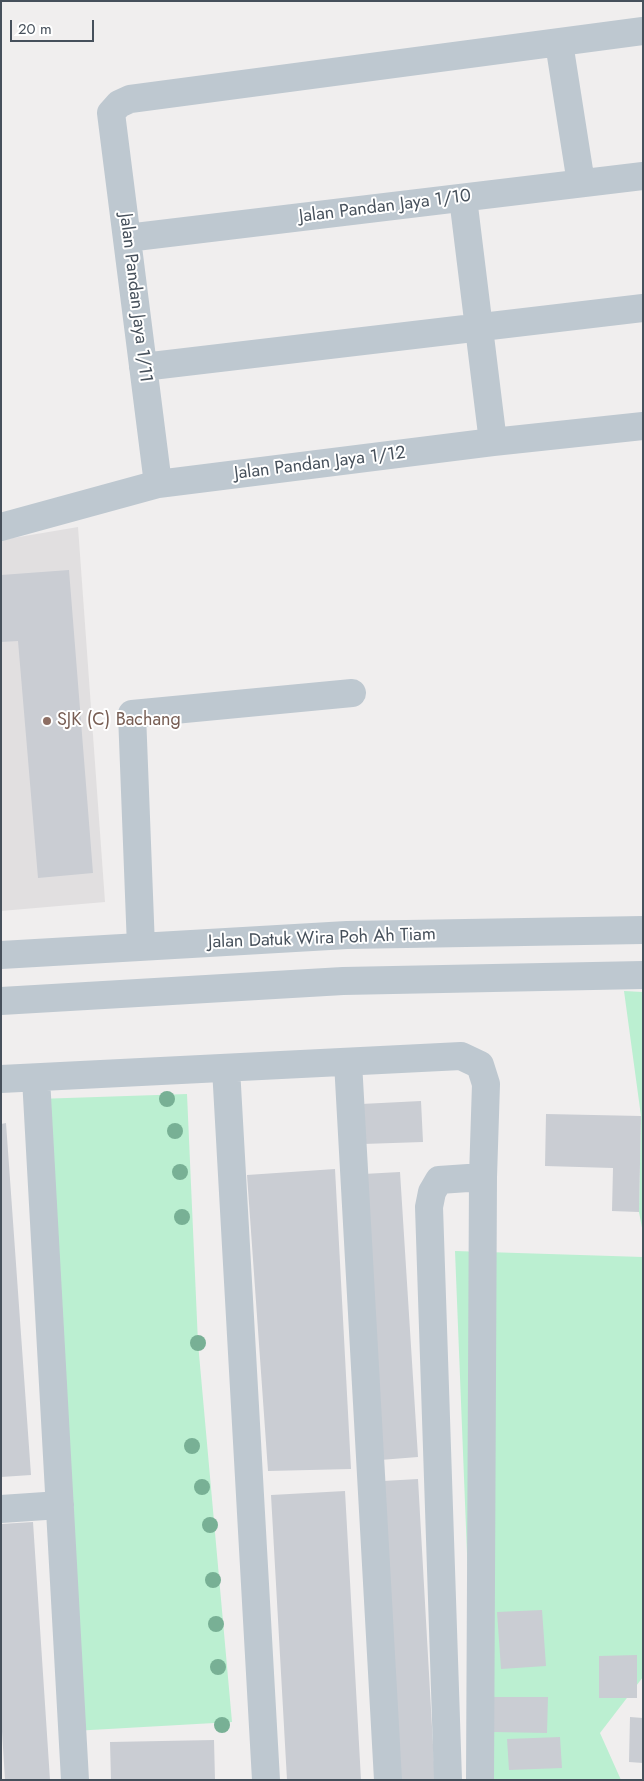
<!DOCTYPE html>
<html>
<head>
<meta charset="utf-8">
<style>
	body { margin:0 }
	#map { position:relative; width:644px; height:1781px; overflow:hidden; background:#f0eeee; font-family:Jost,sans-serif }
	canvas { display:block }
	.frame { position:absolute; inset:0; border:2px solid #46505b; pointer-events:none }
	.scale { position:absolute; left:10px; top:20px; width:84px; height:22px; box-sizing:border-box; border:2px solid #46505b; border-top:0; padding-left:6px; font-size:15px; line-height:18px; white-space:nowrap; color:#46505b; -webkit-text-stroke:4px #fff; paint-order:stroke }
</style>
</head>
<body>
<div id="map">
<canvas width="644" height="1781"></canvas>
<div class="frame"></div>
<div class="scale">20 m</div>
</div>
<script>
const context = document.querySelector('canvas').getContext('2d');
context.lineJoin = 'round';
function fill(path, color) {
  context.fillStyle = color;
  context.fill(path, 'evenodd');
}
function strokePath(path, color, width, dash) {
  context.strokeStyle = color;
  context.lineWidth = width;
  context.lineCap = dash ? 'butt' : 'round';
  context.setLineDash(dash || []);
  context.stroke(path);
}
function drawText(font, color, halo, rows, align = 'center') {
  context.font = font + ' Jost,sans-serif';
  context.lineWidth = 4;
  context.setLineDash([]);
  context.textBaseline = 'middle';
  context.strokeStyle = halo;
  context.fillStyle = color;
  for (const [text, x, y, turn = 0] of rows) {
    context.save();
    context.translate(x, y);
    context.rotate((+turn || 0) * Math.PI / 180);
    context.textAlign = isNaN(turn) ? turn : align;
    if (halo) context.strokeText(text, 0, 0);
    context.fillText(text, 0, 0);
    context.restore();
  }
}
fill(new Path2D(`
	M78 527 105 902 1 911V540Z`), '#e1dfe0');
fill(new Path2D(`
	M624 991 643 992V1233L639 1212 641 1116Z
	M187 1094 198 1343 232 1722 73 1731 37 1099Z
	M455 1251 643 1257V1677L600 1733 621 1780H476Z`), '#bbefd1');
fill(new Path2D(`
	M69 570 93 873 38 878 18 641 1 642V575Z
	M421 1101 423 1142 363 1144 361 1104Z
	M546 1114 641 1116 639 1212 612 1211 613 1168 545 1166Z
	M6 1123 31 1475 1 1477V1124Z
	M335 1169 351 1469 268 1471 247 1175Z
	M400 1172 418 1457 380 1460 363 1174Z
	M418 1479 435 1780H400L383 1481Z
	M345 1491 361 1780H287L271 1495Z
	M33 1522 50 1780H5L1 1715V1524Z
	M542 1610 546 1666 501 1669 497 1612Z
	M637 1655V1698H599V1656Z
	M494 1697H548L547 1733 494 1732Z
	M630 1717 643 1718V1763L629 1762Z
	M560 1737 562 1768 509 1770 507 1739Z
	M214 1740 215 1780H111L110 1742Z`), '#cacdd3');
strokePath(new Path2D(`
	M559 43 581 183
	M463 198 493 442
	M127 238 643 176
	M143 367 643 308
	M158 484 111 113 119 104 130 99 643 31
	M1 527 158 484 493 442 643 426
	M141 947 132 714 352 693
	M1 955 347 935 643 930
	M1 1001 343 981 643 975
	M348 1062 388 1780
	M226 1068 266 1780
	M36 1078 75 1780
	M1 1079 461 1056 480 1065 486 1084 483 1177 480 1780
	M1 1509 60 1505
	M448 1780 429 1207 432 1192 439 1180 483 1177`), '#bec8d0', 28);
context.fillStyle = '#78b095';
for (const [x, y] of [
	[167,1099],
	[175,1131],
	[180,1172],
	[182,1217],
	[198,1343],
	[192,1446],
	[202,1487],
	[210,1525],
	[213,1580],
	[216,1624],
	[218,1667],
	[222,1725]
]) {
  context.beginPath();
  context.arc(x, y, 8, 0, 2 * Math.PI);
  context.fill();
}
for (const [x, y, r, color] of [
	[47,721,5,"#8d6e63"]
]) {
  const dot = new Path2D();
  dot.arc(x, y, r, 0, 2 * Math.PI);
  context.fillStyle = color;
  context.fill(dot);
  strokePath(dot, '#fff', 2);
}
drawText('18px', '#46505b', '#fff', [
	["Jalan Pandan Jaya 1/10",385,207,-7],
	["Jalan Pandan Jaya 1/11",135,298,83],
	["Jalan Pandan Jaya 1/12",320,464,-7],
	["Jalan Datuk Wira Poh Ah Tiam",322,939,-2]
]);
drawText('18px', '#785e54', '#fff', [
	["SJK (C) Bachang",57,721]
], 'left');
</script>
</body>
</html>
